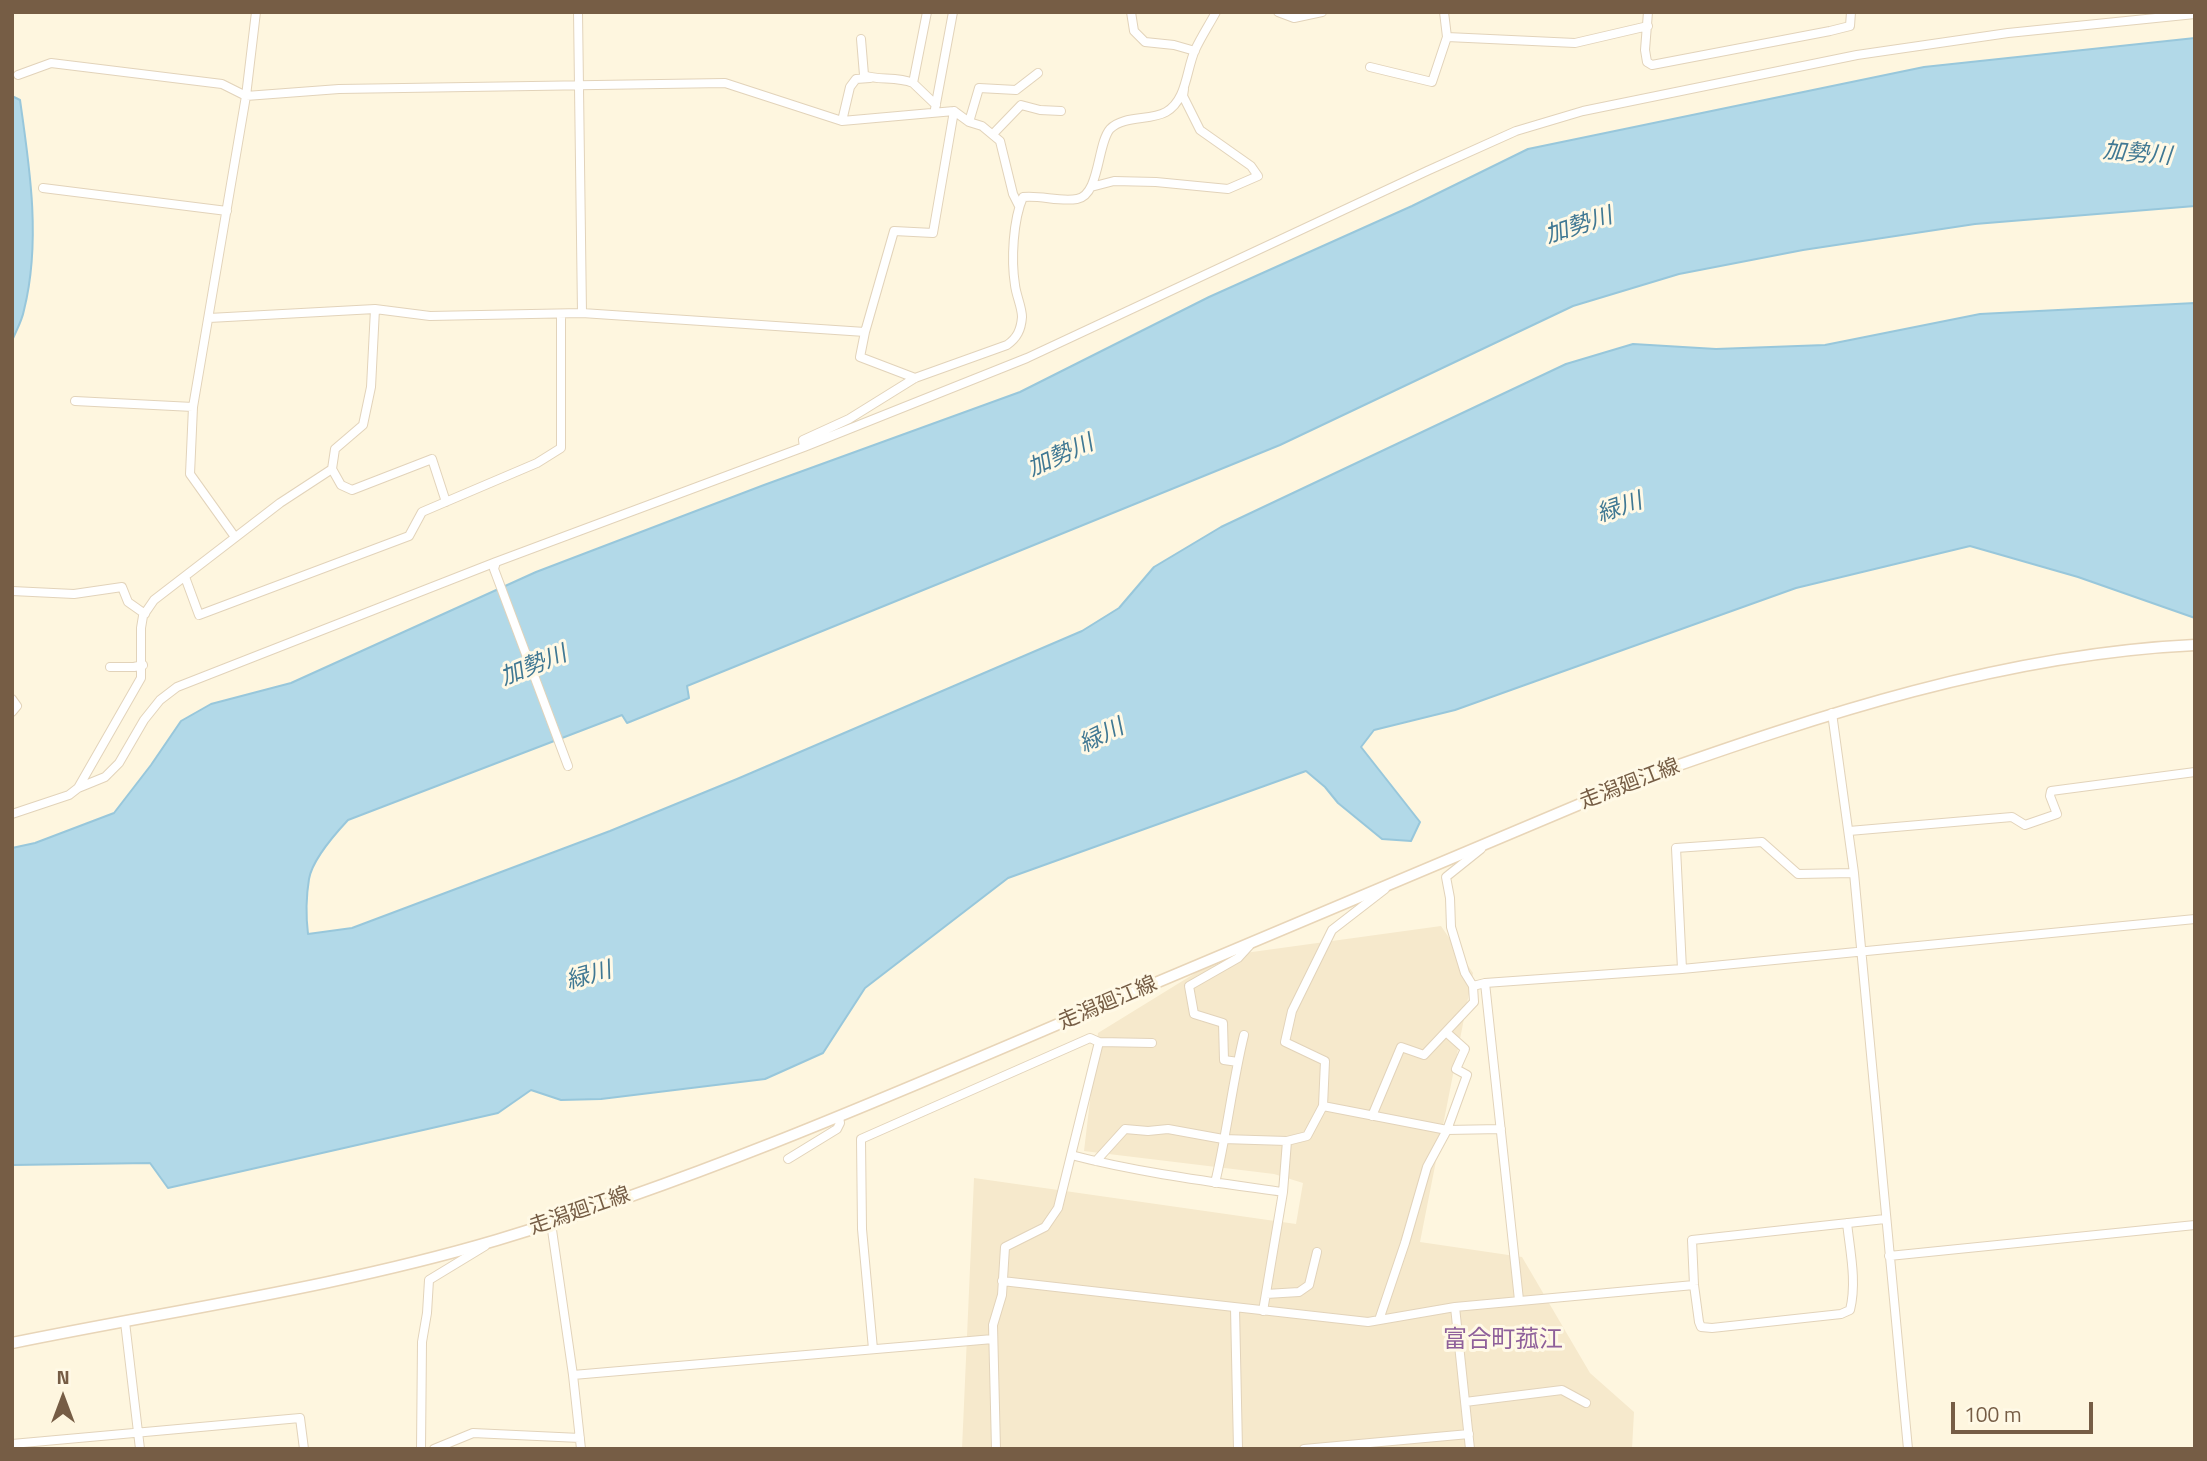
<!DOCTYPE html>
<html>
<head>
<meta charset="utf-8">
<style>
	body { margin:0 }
	#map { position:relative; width:2207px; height:1461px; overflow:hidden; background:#fef6df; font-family:"Titillium Web",sans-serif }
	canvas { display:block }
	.frame { position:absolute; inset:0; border:14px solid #765d45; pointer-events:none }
	.north { position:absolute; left:28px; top:1363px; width:70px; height:70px; -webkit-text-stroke:5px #fff9e6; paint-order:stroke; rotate:0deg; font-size:19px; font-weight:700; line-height:28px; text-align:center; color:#765d45 }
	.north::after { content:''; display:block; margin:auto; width:24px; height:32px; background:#765d45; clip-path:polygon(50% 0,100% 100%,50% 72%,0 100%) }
	.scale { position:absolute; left:1951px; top:1402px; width:142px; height:32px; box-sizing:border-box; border:4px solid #765d45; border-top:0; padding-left:9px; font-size:21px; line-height:24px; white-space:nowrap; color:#765d45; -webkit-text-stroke:5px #fff9e6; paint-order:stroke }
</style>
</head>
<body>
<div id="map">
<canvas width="2207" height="1461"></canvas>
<div class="frame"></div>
<div class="north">N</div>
<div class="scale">100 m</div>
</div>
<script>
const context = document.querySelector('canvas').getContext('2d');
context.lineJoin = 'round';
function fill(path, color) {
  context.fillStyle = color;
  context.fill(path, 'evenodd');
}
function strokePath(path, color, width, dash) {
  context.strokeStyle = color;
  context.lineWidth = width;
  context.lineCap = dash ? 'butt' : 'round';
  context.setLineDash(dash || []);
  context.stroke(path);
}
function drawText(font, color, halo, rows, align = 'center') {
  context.font = font + ' "Titillium Web","Noto Sans JP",sans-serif';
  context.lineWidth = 6;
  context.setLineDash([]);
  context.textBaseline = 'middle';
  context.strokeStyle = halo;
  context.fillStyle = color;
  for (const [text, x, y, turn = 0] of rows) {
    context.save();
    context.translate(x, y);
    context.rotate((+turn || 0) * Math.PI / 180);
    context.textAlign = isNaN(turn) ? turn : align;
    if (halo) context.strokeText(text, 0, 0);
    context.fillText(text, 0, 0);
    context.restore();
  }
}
fill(new Path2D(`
	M1441 926 1473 973 1420 1242 1522 1257 1590 1373 1634 1412 1632 1449H962L974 1178 1296 1224 1303 1183 1274 1174 1084 1151 1098 1033 1223 956Z`), '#f6e9cc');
const water = new Path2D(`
	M2195 38V206L1975 224 1803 250 1679 274 1573 306 1280 445 687 686 689 698 627 723 622 715 348 820C335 834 312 861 309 879 306 897 306 917 308 934L352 928 610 831 737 779 1082 631 1119 608 1154 567 1221 527 1566 364 1633 344 1716 349 1825 345 1980 314 2195 303V618L2078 577 1970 546 1796 588 1455 710 1374 730 1361 747 1420 822 1411 841 1382 839 1338 803 1325 787 1306 771 1008 878 865 988 823 1053 765 1079 601 1099 561 1100 531 1090 498 1113 168 1188 150 1163 12 1165V848L35 843 114 813 151 765 181 721 211 704 291 683 536 572 764 485 1020 392 1209 297 1412 206 1528 149 1924 67Z
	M12 96 20 100C30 169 41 242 24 310 22 321 16 331 12 341Z`);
fill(water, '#b2d9e8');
strokePath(water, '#98c7db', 2);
const street = new Path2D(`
	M578 12 582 313
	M927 12 913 83 936 105
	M1131 12 1134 31 1145 42 1174 45 1195 51
	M1278 12 1294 18 1322 12
	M1444 12 1447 37 1575 43 1648 26
	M1648 12 1645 50 1647 62 1652 65 1830 31 1850 26 1851 12
	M861 39 864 75C877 81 896 76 913 83
	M1370 67 1432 82 1447 37
	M18 75 51 63 222 84 246 96 339 89 725 83 842 121 954 111 969 122 982 126 1000 141 1013 194 1019 206
	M935 109 953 12
	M842 121 850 87 856 79 870 78
	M969 122 979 88 1016 90 1038 73
	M993 134 1021 105 1040 110 1061 111
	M1091 187 1114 181 1156 182 1228 189 1258 176 1251 166 1200 130 1183 96 1184 89
	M43 188 227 211
	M209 318 375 309 430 316 582 313 865 332
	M915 378 860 357 865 332 894 231 933 233 954 111
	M75 401 193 407
	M804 447 1027 358 1427 171 1516 131 1583 111 1857 55 2008 33 2195 14
	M332 469 341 485 352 490 432 459 446 502
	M235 537 190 474 193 407 246 96 256 12
	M185 577 199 615 409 536 422 512 537 463 561 448V314
	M12 591 74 594 122 587 128 602 145 614
	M110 667H134L143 665
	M12 699 17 706 12 712
	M1832 713 1854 873 1908 1449
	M568 766 494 569 496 562 804 447 803 440 849 419 915 378 1007 345C1017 338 1021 330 1022 317 1022 307 1016 295 1015 285 1011 260 1013 220 1023 197 1041 195 1059 202 1077 199 1100 195 1097 144 1110 129 1124 115 1150 121 1166 112 1187 100 1186 70 1195 50 1201 37 1209 25 1216 12
	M78 788 141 678V628L143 616 154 600 280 503 332 469 335 449 363 425 371 387 375 309
	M12 814 69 795 78 788 105 777 119 763 144 720 160 700 177 687 496 562
	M1849 831 2012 817 2025 825 2057 814 2050 796 2051 791 2195 772
	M1682 969 1676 848 1762 842 1798 874 1854 873
	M1485 983 1519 1300
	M1473 986 1485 983 1682 969 2195 919
	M1099 1042 1152 1043
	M1238 1062 1224 1060 1223 1023 1194 1014 1189 986 1238 958 1249 946
	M1323 1106 1447 1130 1501 1129
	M1372 1116 1401 1047 1424 1055 1474 1002 1473 986 1465 973 1451 927 1450 898 1446 877 1481 849
	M1071 1155C1140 1173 1213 1182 1283 1192
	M788 1159 837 1129 840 1123 839 1117
	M1096 1161 1125 1129 1148 1131 1168 1129 1223 1139 1287 1141 1307 1136 1323 1106 1325 1061 1285 1042 1292 1011 1332 930 1385 889
	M1215 1183C1227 1134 1232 1084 1244 1035
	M551 1223 573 1375 581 1449
	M1847 1223C1850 1251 1857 1282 1850 1310L1841 1314 1712 1328 1701 1327 1699 1322 1694 1285 1692 1240 1885 1219
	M1889 1256 2195 1225
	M1002 1281 1368 1322 1455 1307 1694 1285
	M1266 1294 1299 1292 1309 1285 1317 1252
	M1455 1307 1470 1449
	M1235 1308 1238 1449
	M1263 1311 1283 1192 1287 1141
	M1379 1320 1405 1243 1427 1167 1447 1130 1467 1075 1456 1069 1465 1049 1446 1032
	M125 1322 140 1449
	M873 1349 862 1229 861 1139 1090 1038 1099 1042 1058 1208 1045 1227 1005 1247 1002 1295 993 1325 996 1449
	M573 1375 993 1339
	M1465 1402 1562 1390 1586 1403
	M12 1444 300 1418 304 1449
	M421 1449 422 1342 427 1313 429 1280 485 1246
	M434 1449 473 1433 580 1438
	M1304 1449 1469 1434`);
const secondary = new Path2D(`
	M12 1343C174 1310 338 1287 497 1240 700 1179 894 1094 1089 1011 1273 934 1457 856 1642 778 1820 715 2003 654 2195 645`);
strokePath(street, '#e2d3ba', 10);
strokePath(secondary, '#e8d5b8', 13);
strokePath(street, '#fff', 8);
strokePath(secondary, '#fff', 10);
drawText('21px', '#765d45', '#fff9e6', [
	["走潟廻江線",1630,785,-21],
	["走潟廻江線",1108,1004,-23],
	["走潟廻江線",580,1212,-19]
]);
drawText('italic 23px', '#407893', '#fff9e6', [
	["加勢川",2137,155,5],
	["加勢川",1579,227,-18],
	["加勢川",1061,457,-24],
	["緑川",1620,509,-19],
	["加勢川",534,667,-22],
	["緑川",1102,737,-26],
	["緑川",589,977,-16]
]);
drawText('24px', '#8f609a', '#fff9e6', [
	["富合町菰江",1503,1341]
]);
</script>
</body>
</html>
